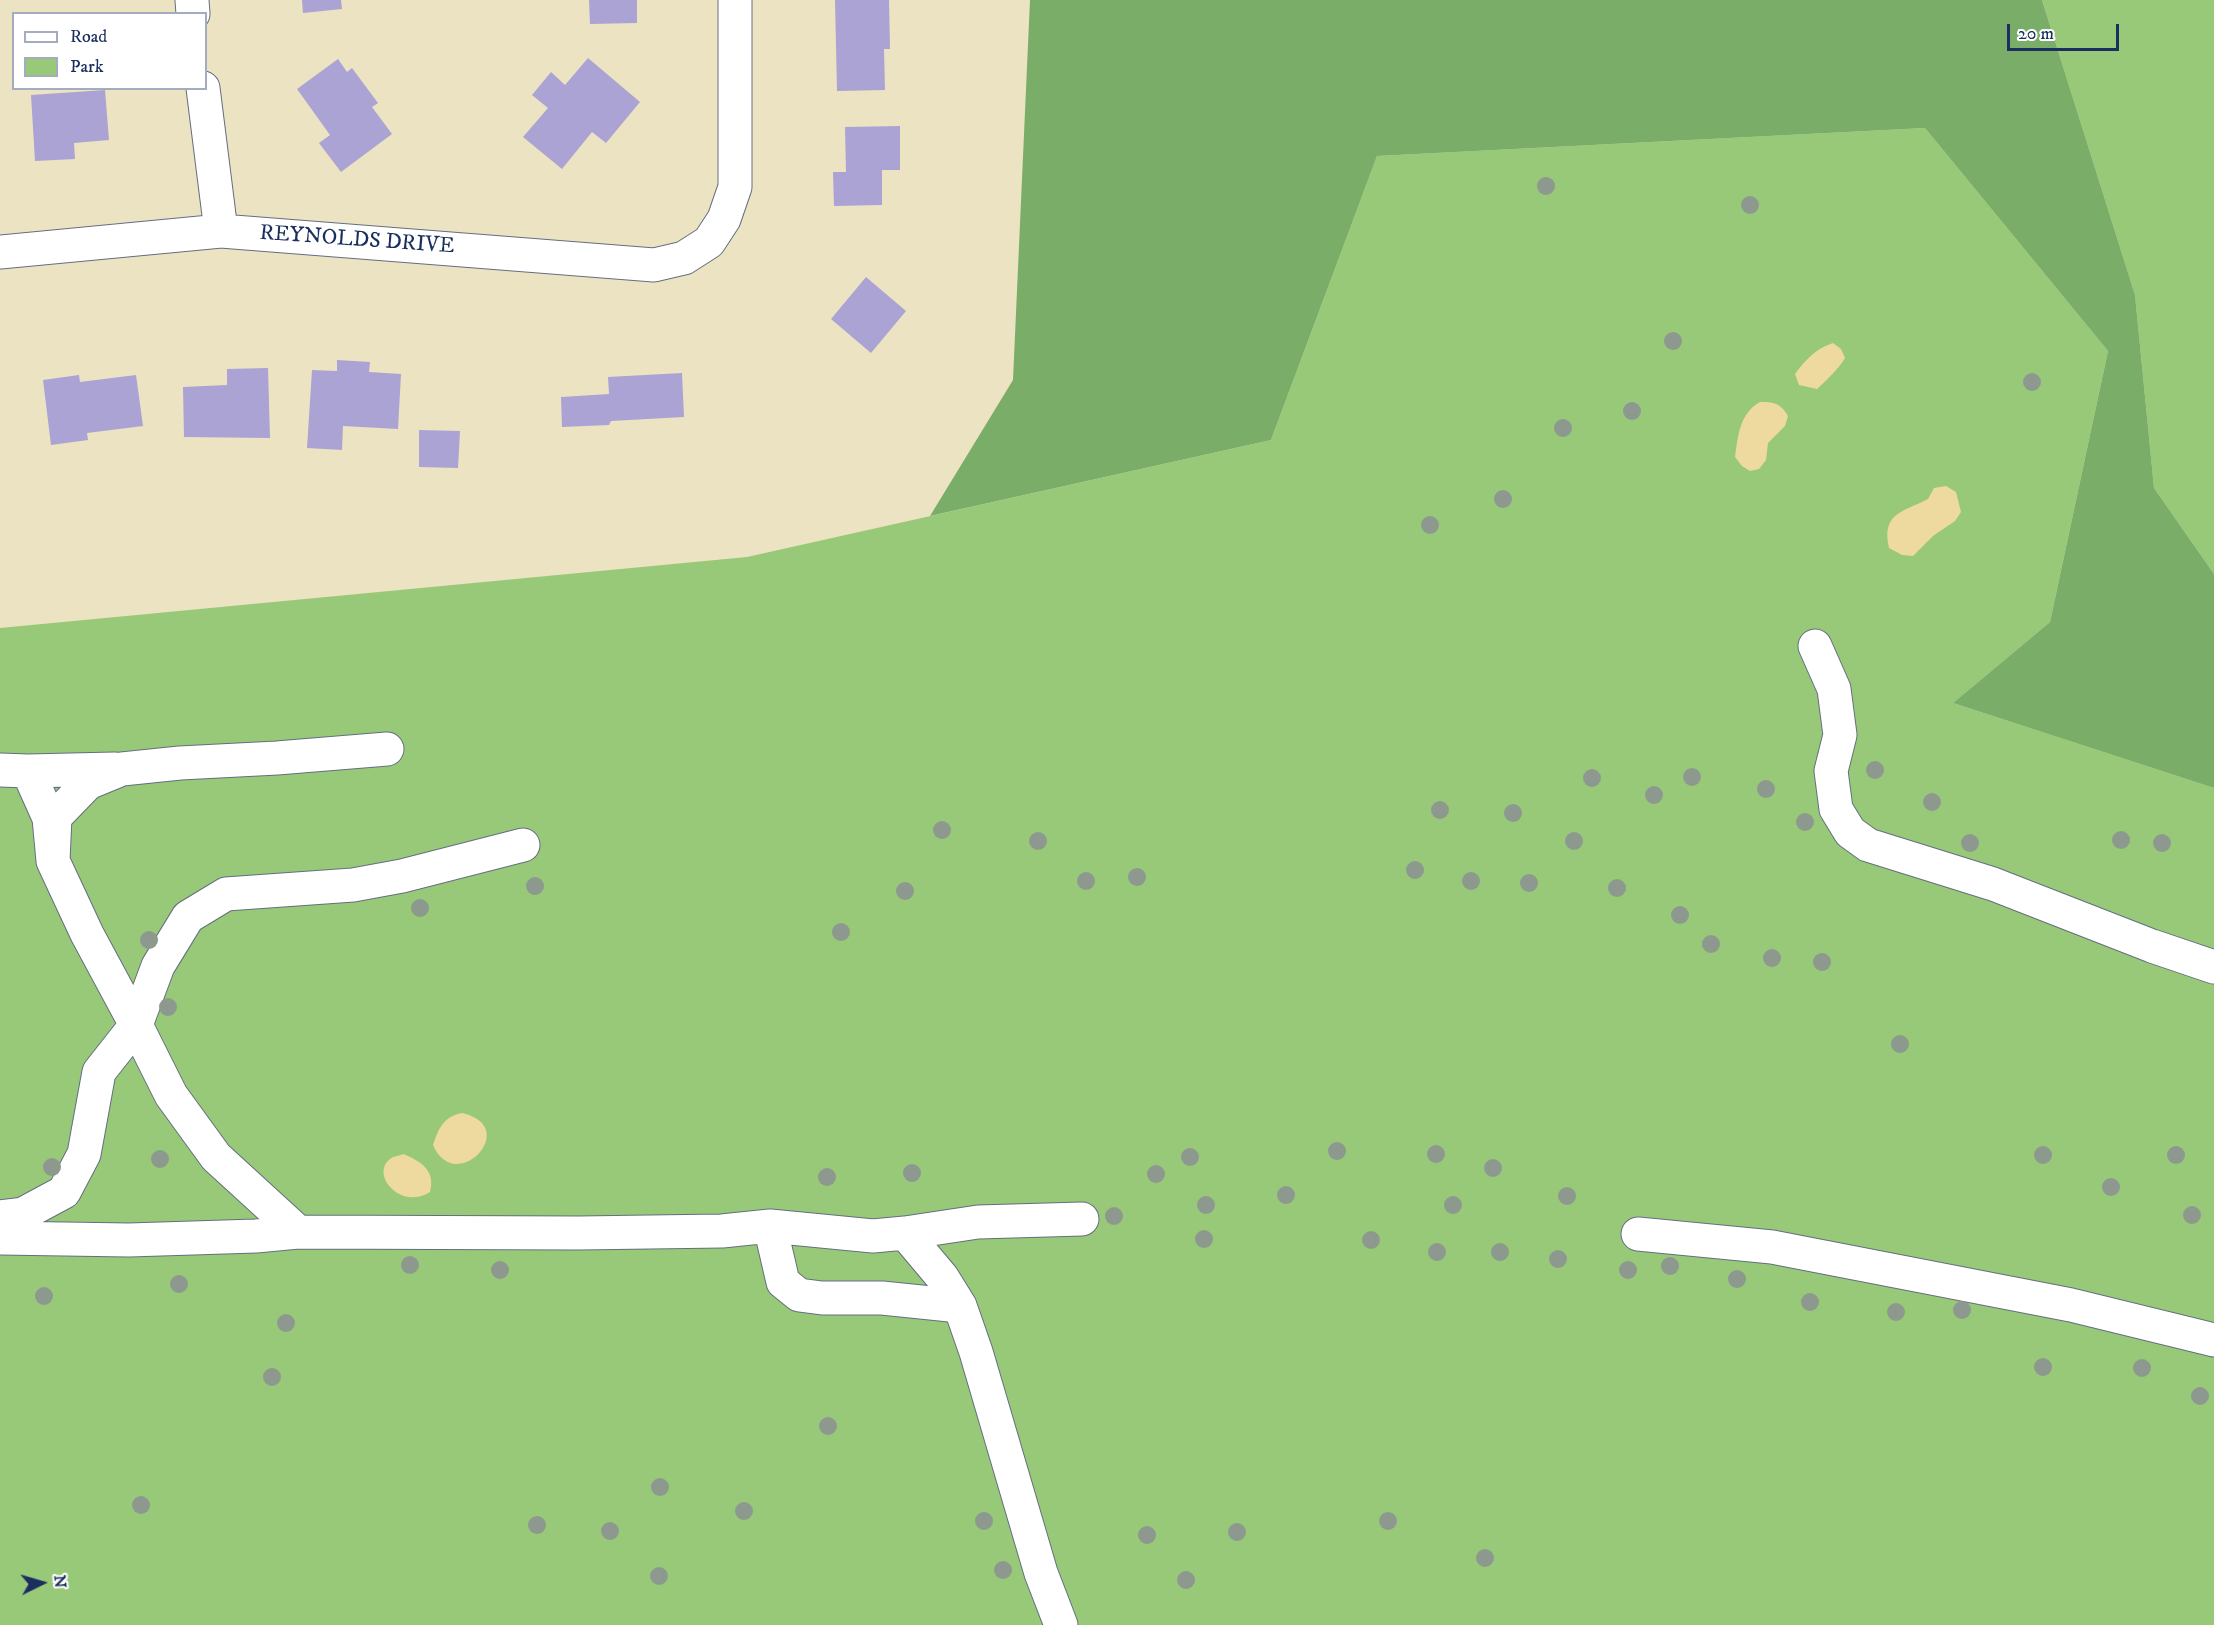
<!DOCTYPE html>
<html>
<head>
<meta charset="utf-8">
<style>
	body { margin:0 }
	#map { position:relative; width:2214px; height:1625px; overflow:hidden; background:#ebe3c2; font-family:"IM FELL DW Pica",serif }
	canvas { display:block }
	.legend { position:absolute; left:12px; top:12px; width:195px; height:78px; box-sizing:border-box; background:#fff; border:2px solid #a4acbf; margin:0; padding:8px 10px; list-style:none; font-size:18px; color:#1b2f5e }
	.legend li { display:flex; align-items:center; gap:12px; height:30px }
	.legend b { width:30px; border:2px solid #a4acbf }
	.north { position:absolute; left:12px; top:1553px; width:60px; height:60px; -webkit-text-stroke:4px #fff; paint-order:stroke; rotate:85deg; font-size:16px; font-weight:700; line-height:24px; text-align:center; color:#1b2f5e }
	.north::after { content:''; display:block; margin:auto; width:21px; height:27px; background:#1b2f5e; clip-path:polygon(50% 0,100% 100%,50% 72%,0 100%) }
	.scale { position:absolute; left:2007px; top:24px; width:112px; height:27px; box-sizing:border-box; border:3px solid #1b2f5e; border-top:0; padding-left:8px; font-size:18px; line-height:21px; white-space:nowrap; color:#1b2f5e; -webkit-text-stroke:4px #fff; paint-order:stroke }
</style>
</head>
<body>
<div id="map">
<canvas width="2214" height="1625"></canvas>
<ul class="legend">
<li><b style="height:8px;background:#fff"></b>Road</li>
<li><b style="height:16px;background:#98c978"></b>Park</li>
</ul>
<div class="north">N</div>
<div class="scale">20 m</div>
</div>
<script>
const context = document.querySelector('canvas').getContext('2d');
context.lineJoin = 'round';
function fill(path, color) {
  context.fillStyle = color;
  context.fill(path, 'evenodd');
}
function strokePath(path, color, width, dash) {
  context.strokeStyle = color;
  context.lineWidth = width;
  context.lineCap = dash ? 'butt' : 'round';
  context.setLineDash(dash || []);
  context.stroke(path);
}
function drawText(font, color, halo, rows, align = 'center') {
  context.font = font + ' "IM FELL DW Pica",serif';
  context.lineWidth = 4.5;
  context.setLineDash([]);
  context.textBaseline = 'middle';
  context.strokeStyle = halo;
  context.fillStyle = color;
  for (const [text, x, y, turn = 0] of rows) {
    context.save();
    context.translate(x, y);
    context.rotate((+turn || 0) * Math.PI / 180);
    context.textAlign = isNaN(turn) ? turn : align;
    if (halo) context.strokeText(text, 0, 0);
    context.fillText(text, 0, 0);
    context.restore();
  }
}
fill(new Path2D(`
	M2042 0H2214V574L2154 488 2135 295Z
	M1925 128 2108 351 2050 622 1953 703 2214 788V1625H0V628L747 557 1271 440 1377 156Z`), '#98c978');
fill(new Path2D(`
	M1030 0H2042L2135 295 2154 488 2214 574V788L1953 703 2050 622 2108 351 1925 128 1377 156 1271 440 930 516 1013 380Z`), '#7aad68');
fill(new Path2D(`
	M1833 343 1841 349 1845 358C1840 367 1825 382 1817 389L1799 385 1795 374C1806 359 1817 348 1833 343Z
	M1760 402C1775 402 1781 404 1788 416L1785 426 1768 443 1766 460 1759 469 1750 471 1742 466 1735 457C1738 435 1740 413 1760 402Z
	M1946 486 1956 492 1961 512 1955 521 1933 536 1913 556 1902 555 1889 548C1881 513 1903 512 1928 499L1934 488Z
	M462 1113C523 1127 455 1197 433 1145 439 1128 443 1117 462 1113Z
	M403 1154C421 1161 436 1171 430 1192 400 1211 370 1174 390 1159 393 1156 399 1156 403 1154Z`), '#eeda9e');
fill(new Path2D(`
	M302 0H341L342 9 303 13Z
	M589 0H637V23L590 24Z
	M835 0H889L890 49H884L885 90 837 91Z
	M588 58 640 102 606 143 592 132 562 169 523 137 548 108 532 95 551 72 565 85Z
	M338 59 347 72 352 68 378 103 372 107 392 134 341 172 319 143 330 135 297 89Z
	M105 90 109 140 74 143 75 159 35 161 31 95Z
	M900 126V170H882V205L834 206 833 172H846L845 127Z
	M866 277 906 311 871 353 831 319Z
	M337 360 370 362 369 372 401 374 398 429 343 426 342 450 307 448 312 370 337 371Z
	M268 368 270 438 184 437 183 387 227 385V369Z
	M682 373 684 417 611 421 609 425 562 427 561 397 609 394 608 377Z
	M79 375 80 382 136 375 143 426 87 433 88 440 51 445 43 380Z
	M419 430 460 431 458 468 419 467Z`), '#aba3d4');
const minor = new Path2D(`
	M192 0 193 14
	M203 88 221 231
	M0 252 221 231 654 265 684 258 709 242 724 219 735 187V0
	M1815 646 1834 689 1840 735 1831 771 1836 809 1850 832 1868 845 1993 884 2152 946 2214 967
	M0 770 28 771 49 818 53 861 87 934 136 1025
	M28 771 115 769
	M53 861 55 817 88 783 122 769 180 763 277 758 387 749
	M136 1025 158 966 188 917 226 894 353 885 402 876 523 845
	M0 1217 23 1214 64 1192 84 1154 99 1072 136 1025 171 1095 216 1157 298 1232 256 1236 129 1240 0 1238
	M770 1226 783 1282 799 1295 822 1298H882L960 1306
	M298 1232 579 1233 722 1231 770 1226 873 1236 905 1233 942 1277 960 1306 976 1352 1041 1573 1061 1625
	M905 1233 978 1222 1082 1219
	M1638 1234 1772 1247 2071 1305 2214 1340`);
strokePath(minor, '#646e81', 35);
strokePath(minor, '#fff', 33);
context.fillStyle = '#8d998f';
for (const [x, y] of [
	[1546,186],
	[1750,205],
	[1673,341],
	[2032,382],
	[1632,411],
	[1563,428],
	[1503,499],
	[1430,525],
	[1875,770],
	[1692,777],
	[1592,778],
	[1766,789],
	[1654,795],
	[1932,802],
	[1440,810],
	[1513,813],
	[1805,822],
	[942,830],
	[2121,840],
	[1038,841],
	[1574,841],
	[1970,843],
	[2162,843],
	[1415,870],
	[1137,877],
	[1086,881],
	[1471,881],
	[1529,883],
	[535,886],
	[1617,888],
	[905,891],
	[420,908],
	[1680,915],
	[841,932],
	[149,940],
	[1711,944],
	[1772,958],
	[1822,962],
	[168,1007],
	[1900,1044],
	[1337,1151],
	[1436,1154],
	[2043,1155],
	[2176,1155],
	[1190,1157],
	[160,1159],
	[52,1167],
	[1493,1168],
	[912,1173],
	[1156,1174],
	[827,1177],
	[2111,1187],
	[1286,1195],
	[1567,1196],
	[1206,1205],
	[1453,1205],
	[2192,1215],
	[1114,1216],
	[1204,1239],
	[1371,1240],
	[1437,1252],
	[1500,1252],
	[1558,1259],
	[410,1265],
	[1670,1266],
	[500,1270],
	[1628,1270],
	[1737,1279],
	[179,1284],
	[44,1296],
	[1810,1302],
	[1962,1310],
	[1896,1312],
	[286,1323],
	[2043,1367],
	[2142,1368],
	[272,1377],
	[2200,1396],
	[828,1426],
	[660,1487],
	[141,1505],
	[744,1511],
	[984,1521],
	[1388,1521],
	[537,1525],
	[610,1531],
	[1237,1532],
	[1147,1535],
	[1485,1558],
	[1003,1570],
	[659,1576],
	[1186,1580]
]) {
  context.beginPath();
  context.arc(x, y, 9, 0, 2 * Math.PI);
  context.fill();
}
drawText('22px', '#1b2f5e', '#fff', [
	["REYNOLDS DRIVE",357,241,4]
]);
</script>
</body>
</html>
